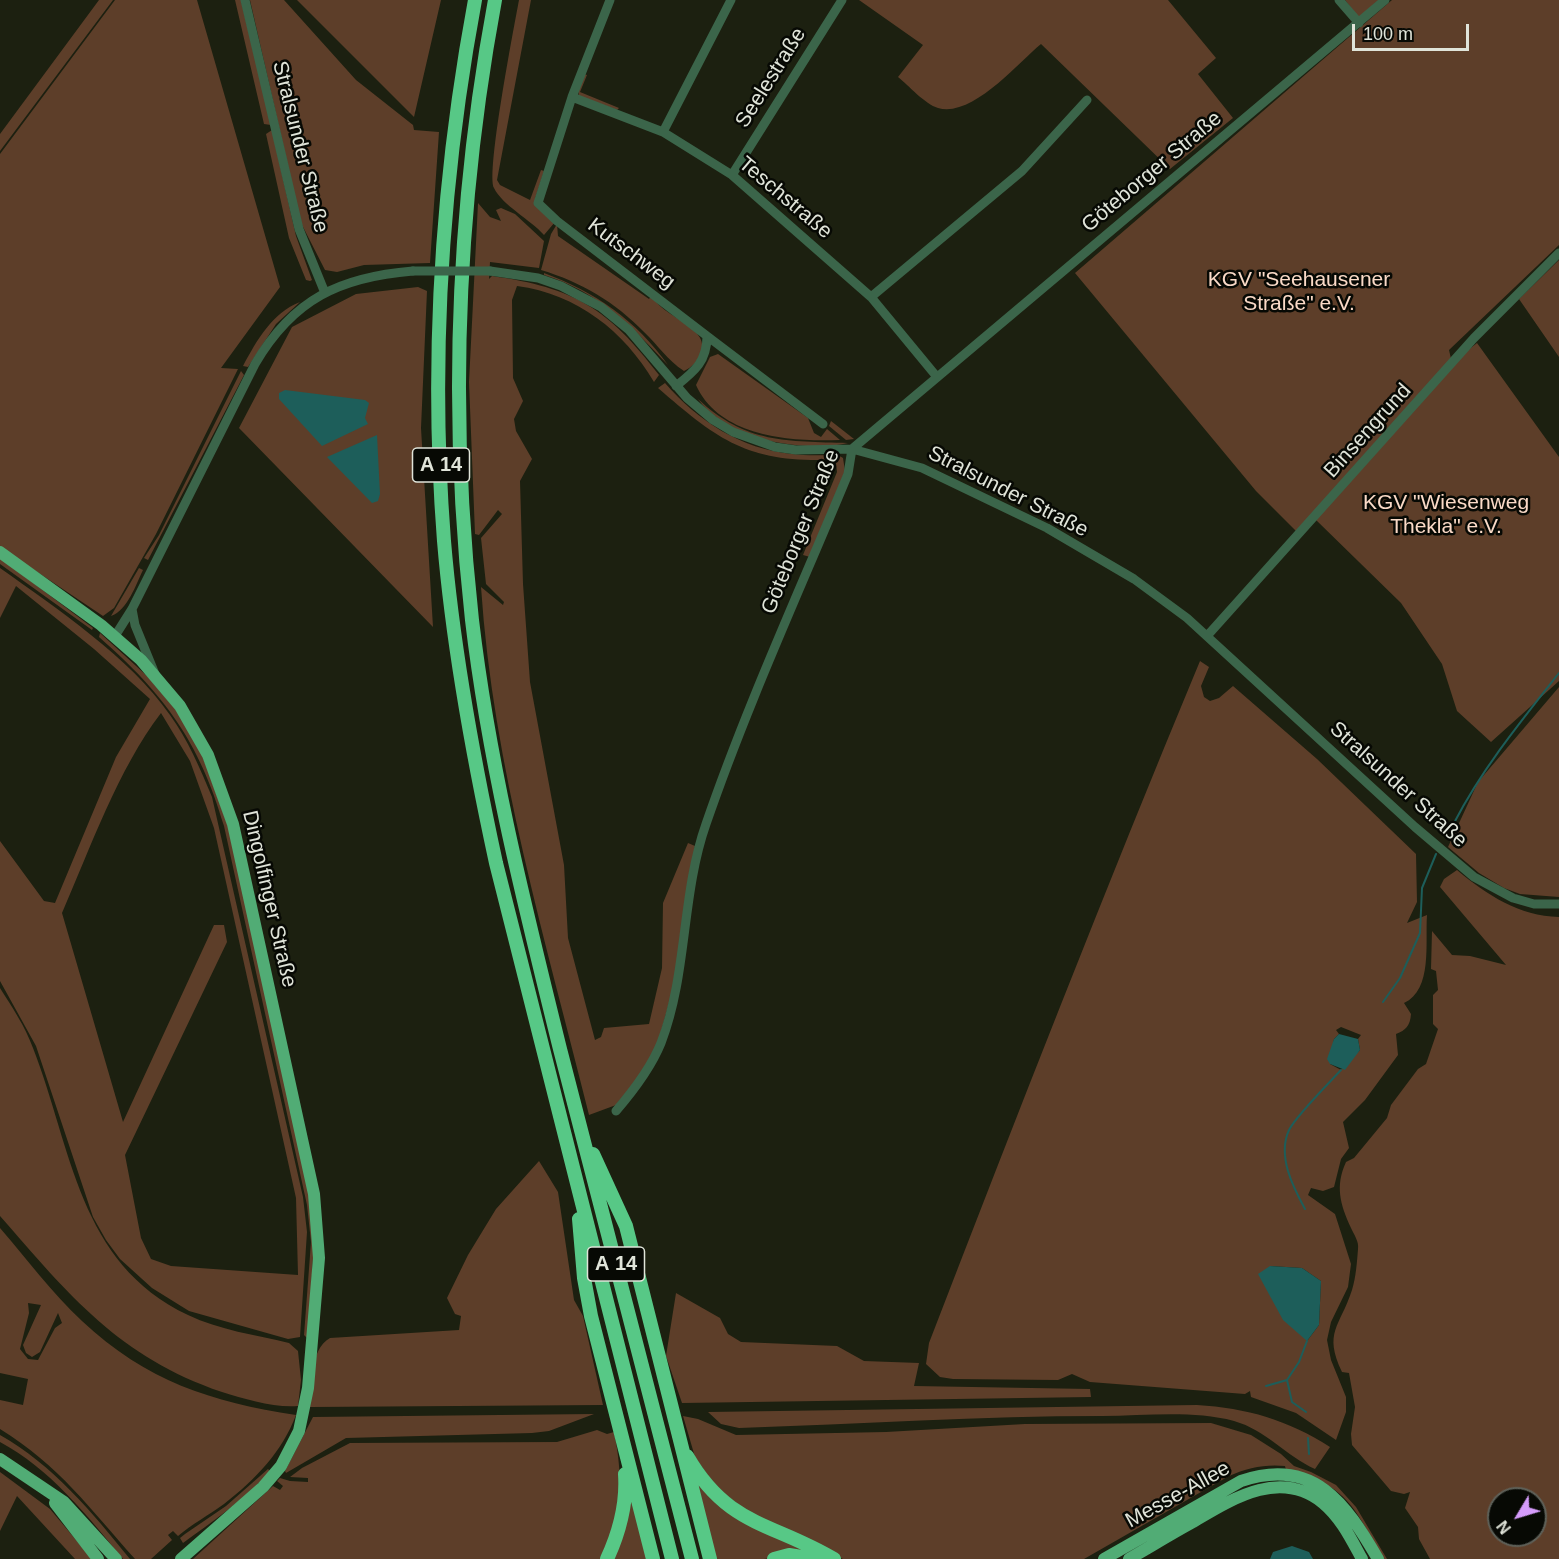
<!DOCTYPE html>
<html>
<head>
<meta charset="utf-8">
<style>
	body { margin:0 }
	#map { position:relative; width:1559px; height:1559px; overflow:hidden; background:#1c2010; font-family:Helvetica,sans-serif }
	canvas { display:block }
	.north { position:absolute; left:1487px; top:1487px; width:60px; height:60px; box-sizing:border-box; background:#070904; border:2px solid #5e6159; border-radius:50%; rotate:232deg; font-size:16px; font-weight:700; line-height:24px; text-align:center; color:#e0e4d9 }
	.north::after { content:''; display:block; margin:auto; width:21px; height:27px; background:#d59cfb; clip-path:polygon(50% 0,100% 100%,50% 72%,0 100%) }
	.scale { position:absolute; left:1352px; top:24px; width:117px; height:27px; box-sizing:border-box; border:3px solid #e0e4d9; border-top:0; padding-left:8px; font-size:18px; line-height:21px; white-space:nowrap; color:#e0e4d9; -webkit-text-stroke:4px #070904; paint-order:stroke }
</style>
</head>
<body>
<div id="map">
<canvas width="1559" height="1559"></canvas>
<div class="north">N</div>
<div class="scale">100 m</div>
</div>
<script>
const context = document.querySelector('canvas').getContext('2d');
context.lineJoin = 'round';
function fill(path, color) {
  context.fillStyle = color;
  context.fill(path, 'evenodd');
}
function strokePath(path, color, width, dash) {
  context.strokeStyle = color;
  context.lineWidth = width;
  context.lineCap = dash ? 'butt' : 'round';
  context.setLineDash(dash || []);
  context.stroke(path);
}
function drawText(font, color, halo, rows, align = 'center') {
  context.font = font + ' Helvetica,sans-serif';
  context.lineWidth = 5;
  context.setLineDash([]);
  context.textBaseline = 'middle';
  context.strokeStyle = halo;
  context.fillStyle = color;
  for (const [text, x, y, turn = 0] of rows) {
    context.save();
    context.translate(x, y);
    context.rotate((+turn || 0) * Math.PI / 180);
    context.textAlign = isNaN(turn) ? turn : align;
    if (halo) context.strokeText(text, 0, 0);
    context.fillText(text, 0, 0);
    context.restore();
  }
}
fill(new Path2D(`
	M99 0H113L0 151V134Z
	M115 0H197L280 287 221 368 238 369 156 534 114 608 103 616 0 547V154Z
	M235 0H241L271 125 264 124Z
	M250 0H284L356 80 413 125 414 130 439 132 430 263 364 265 337 272 325 270 301 223Z
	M297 0H441L414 117Z
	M519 0H531L497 180 500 185 530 200 541 170 544 171 535 199 555 222 544 235C531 220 502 205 494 188 486 172 514 27 519 0Z
	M859 0H1168L1216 58 1198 74 1233 118 1170 169 1041 44C1018 63 972 118 938 108 925 104 909 86 898 77L923 45Z
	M1345 0H1381L1359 18Z
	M1392 0H1559V245L1449 350 1452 363 1477 343 1559 457V681L1491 742 1457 711 1442 664 1401 603 1316 520 1297 532 1256 491 1075 273Z
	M584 74 587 75 580 92 619 108 617 110 579 96 578 90Z
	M272 130 296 236 312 280 310 281 306 280 289 238 266 134Z
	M478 203 490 217 501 221 496 210 501 208 515 214 544 241 539 268 490 262 489 279 492 276C575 288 608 308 659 375L654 382C624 331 577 294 517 286L512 300 513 378 523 401 514 419 516 431 532 459 520 481 523 584 530 682 564 865 568 938 595 1040 601 1037 604 1028 649 1024 662 968 663 903 688 843 695 846 675 981 658 1043 639 1077 616 1105 589 1115C546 941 493 767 481 587L503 605 504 602 486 584 481 538 502 514 498 510 479 535 475 534 469 382Z
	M557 224 558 236 649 299 652 295C661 318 714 327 700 355 696 363 692 367 684 371 667 360 658 345 644 332 615 302 581 282 541 270L551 234Z
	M1559 260V357L1519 299Z
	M544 273C595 292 636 320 668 365 631 326 597 291 544 275Z
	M418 287 427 291 421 428 433 627 239 428 292 327 356 294Z
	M300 302 276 324 248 367 243 366C257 340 272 313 300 302Z
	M718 354 808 418 814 433 821 437 827 429 840 440C791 442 719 437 696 385L710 357Z
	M241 371 244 375 148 560 144 558 159 535Z
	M665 383C698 421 741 449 792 454 807 456 823 455 838 455L843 458 845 471 810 557 803 555 837 472 836 463 828 460C746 462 717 439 658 388Z
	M698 399C746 444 787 441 848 443 803 453 726 440 698 399Z
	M831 421 854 439 846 440 829 426Z
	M0 558 93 628 92 630 0 564Z
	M0 568C56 608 131 658 170 715 188 740 200 768 212 797L303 1197 307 1232 300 1337 288 1339 189 1311 152 1288 120 1259 106 1240 93 1217 36 1046 0 981V841L44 901 55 903 116 757 150 699 94 649 16 586 0 618ZM161 713 190 761 214 828 296 1198 298 1275 171 1266 151 1259 141 1238 125 1155 227 942 224 925H214L123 1122 62 913C90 849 118 769 161 713Z
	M139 568 143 570C136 584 128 610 111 616Z
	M100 633 147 676 176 710 201 752 228 826 311 1200 314 1242 308 1339 304 1335 311 1242 307 1205 224 826C199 741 165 695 99 637Z
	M1200 661 1209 667 1201 686 1204 697 1210 701 1219 698 1233 686 1317 759 1416 854 1417 902 1407 923 1427 915C1425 942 1433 990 1404 1003L1411 1014C1410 1026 1406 1030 1396 1034L1398 1055 1365 1100 1343 1122 1349 1148 1341 1159 1334 1187 1323 1191 1311 1188 1308 1195 1335 1214 1351 1264 1348 1287 1331 1322 1327 1340 1331 1360 1346 1397V1412L1336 1440 1296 1413 1251 1397 1250 1391 1245 1394 1090 1382 1072 1374 1058 1380 953 1379 940 1377 926 1364 929 1343C1017 1115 1106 887 1200 661ZM1341 1027 1361 1035 1358 1039 1360 1050 1341 1070 1330 1064 1334 1039 1339 1034 1336 1030ZM1270 1266 1302 1268 1321 1281 1319 1325 1307 1341Z
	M1559 687V897L1520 894 1504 888 1479 873 1448 847 1478 782Z
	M1457 870C1487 895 1519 916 1559 917V1559H1430L1419 1539 1418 1527 1405 1508 1410 1492 1404 1494 1391 1491 1352 1445 1351 1434 1355 1407 1349 1373 1342 1372C1323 1332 1340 1327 1352 1290 1356 1277 1357 1262 1358 1249 1359 1241 1354 1235 1351 1228 1340 1204 1335 1186 1346 1162L1354 1158 1387 1118 1391 1105 1418 1069 1426 1064 1438 1029 1433 1024V995L1438 990 1436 971 1431 969 1432 931 1452 955 1470 956 1506 965 1440 887 1444 879ZM1499 1499H1535V1535H1499Z
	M0 988C12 1007 25 1026 33 1048 72 1148 78 1263 188 1315 219 1330 256 1335 289 1343L298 1351 301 1380 298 1406C274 1408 245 1399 222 1392 119 1357 69 1295 0 1216Z
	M539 1161 558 1192 574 1300 583 1316 603 1405 310 1407C312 1386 309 1350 330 1338L459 1330 461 1316 455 1314 447 1298 468 1255 496 1209Z
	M0 1228C27 1259 52 1293 82 1321 146 1381 211 1402 296 1415 282 1452 256 1479 224 1504 209 1515 192 1524 178 1536L173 1531 168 1535 172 1540 151 1559H135C90 1509 60 1466 0 1429V1400L23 1405 28 1379 0 1373ZM28 1303 41 1305 23 1345 26 1353 32 1357 40 1352 58 1313 62 1323 55 1328 38 1360 28 1359 20 1349 29 1313Z
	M676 1293 720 1318 728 1334 741 1342 837 1346 864 1361 919 1363 914 1386 1090 1389 1091 1397 682 1403 666 1356Z
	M1197 1405C1247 1408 1288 1420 1330 1447L1315 1469C1286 1456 1266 1430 1234 1421 1192 1410 1145 1416 1102 1416 981 1416 860 1424 739 1428L721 1424 708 1412Z
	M594 1414 549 1431 532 1433 346 1438 286 1473 285 1471 313 1417Z
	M683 1416 698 1419 736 1435 886 1432 1025 1424 1211 1423 1251 1435 1281 1454 1294 1466 1311 1472 1336 1485 1356 1507 1387 1559H1383C1369 1535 1355 1501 1330 1487 1316 1480 1300 1475 1286 1470L1285 1466C1265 1464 1247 1468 1229 1476L1084 1559H843L760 1521 717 1488 695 1457Z
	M597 1430 607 1434 614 1432C625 1486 619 1508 603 1559H193L273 1486 280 1490 283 1486 277 1481 280 1478 290 1481 308 1482V1478L290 1477 302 1468 350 1443 557 1442Z
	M0 1435C53 1465 92 1512 130 1559H123C88 1516 49 1468 0 1442Z
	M268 1469 270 1471C245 1500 214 1520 183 1543L180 1538 185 1534 226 1506Z
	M693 1470 705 1486 814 1552 764 1559H714Z
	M0 1472 50 1509 92 1559H75L17 1496 0 1531Z
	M628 1487 647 1559H611Z`), '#5d3e29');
fill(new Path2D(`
	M285 390 365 400 369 403 365 418 368 424 322 446 279 399V393Z
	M377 435 380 494 378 501 372 503 327 457Z
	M1339 1034 1358 1039 1360 1050 1345 1070 1330 1064 1327 1059 1334 1039Z
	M1270 1266 1302 1268 1321 1281 1319 1325 1307 1341 1283 1320 1258 1274Z
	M1292 1546 1309 1552 1313 1559H1270L1273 1552Z`), '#1d5e5a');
strokePath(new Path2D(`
	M1454 823C1482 769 1521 721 1559 673
	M1383 1002 1400 978 1420 933 1422 888 1436 854
	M1305 1209C1293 1187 1277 1156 1289 1130 1296 1116 1329 1083 1341 1070
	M1266 1386 1287 1380
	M1306 1412 1292 1402 1287 1380 1299 1362 1307 1341
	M1308 1438 1309 1454`), '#1d5e5a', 2);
strokePath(new Path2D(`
	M245 0 299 229 325 293
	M610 0 572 97 538 203 557 221 707 336C707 361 695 371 676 386
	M1339 0 1359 23
	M572 97 663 132 732 175 871 297 937 377
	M663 132 731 0
	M732 175 842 0
	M490 271 538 278 561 286 601 307 629 330 687 398 713 420 733 432 775 447 796 450 852 449 922 468 1047 528 1134 579 1187 618 1415 827 1474 877 1513 898 1534 904H1559
	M871 297 1022 171 1087 100
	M707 336 823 424
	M132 609 135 625 155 674
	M115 636 132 609 255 364C293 299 340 277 413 271
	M1207 636 1474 338 1559 253
	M616 1111C634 1090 651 1068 661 1043 688 973 681 895 706 824 747 705 800 590 848 474L852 449 1385 0`), '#3b654a', 9);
strokePath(new Path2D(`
	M0 552 101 625 141 660 180 706 208 755 233 824 314 1194 319 1258 308 1388 299 1431 281 1466 263 1487 181 1559
	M0 1459 64 1502 116 1559
	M55 1503 98 1559
	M1104 1559 1241 1481C1314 1456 1346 1504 1378 1559
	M1129 1559C1150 1547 1171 1534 1193 1522 1232 1499 1280 1468 1323 1503 1341 1518 1351 1539 1362 1559`), '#51ac75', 12);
strokePath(new Path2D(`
	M475 0C442 177 430 361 444 541 453 649 473 757 496 863L672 1559
	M495 0C457 204 449 414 472 620 489 765 525 907 560 1049 603 1219 649 1389 692 1559
	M593 1154 626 1226 710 1559
	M579 1219 584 1278 591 1316 653 1559
	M687 1456C728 1527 772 1522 834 1559
	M607 1559C619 1533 627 1503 625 1474
	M774 1559 789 1555 814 1559`), '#57c886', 14);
strokePath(new Path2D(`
	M413 271H490`), '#3b654a', 9);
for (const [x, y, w] of [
	[441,465,57],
	[616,1264,57]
]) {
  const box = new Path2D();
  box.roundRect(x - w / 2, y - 17, w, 34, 4.5);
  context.fillStyle = '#070904';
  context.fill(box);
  strokePath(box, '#e0e4d9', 1.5);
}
drawText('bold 20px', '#e0e4d9', null, [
	["A 14",441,465],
	["A 14",616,1264]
]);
drawText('21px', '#e0e4d9', '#070904', [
	["Seelestraße",771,78,-58],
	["Stralsunder Straße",300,147,76],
	["Göteborger Straße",1152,172,-40],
	["Teschstraße",785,198,40],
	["Kutschweg",631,254,37],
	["Binsengrund",1368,431,-48],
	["Stralsunder Straße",1008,492,27],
	["Göteborger Straße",801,532,-68],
	["Stralsunder Straße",1398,785,42],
	["Dingolfinger Straße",269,899,77],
	["Messe-Allee",1178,1495,-29]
]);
drawText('21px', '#fadac7', '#070904', [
	["KGV \"Seehausener",1299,280],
	["Straße\" e.V.",1299,304],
	["KGV \"Wiesenweg",1446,503],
	["Thekla\" e.V.",1446,527]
]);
</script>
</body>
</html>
